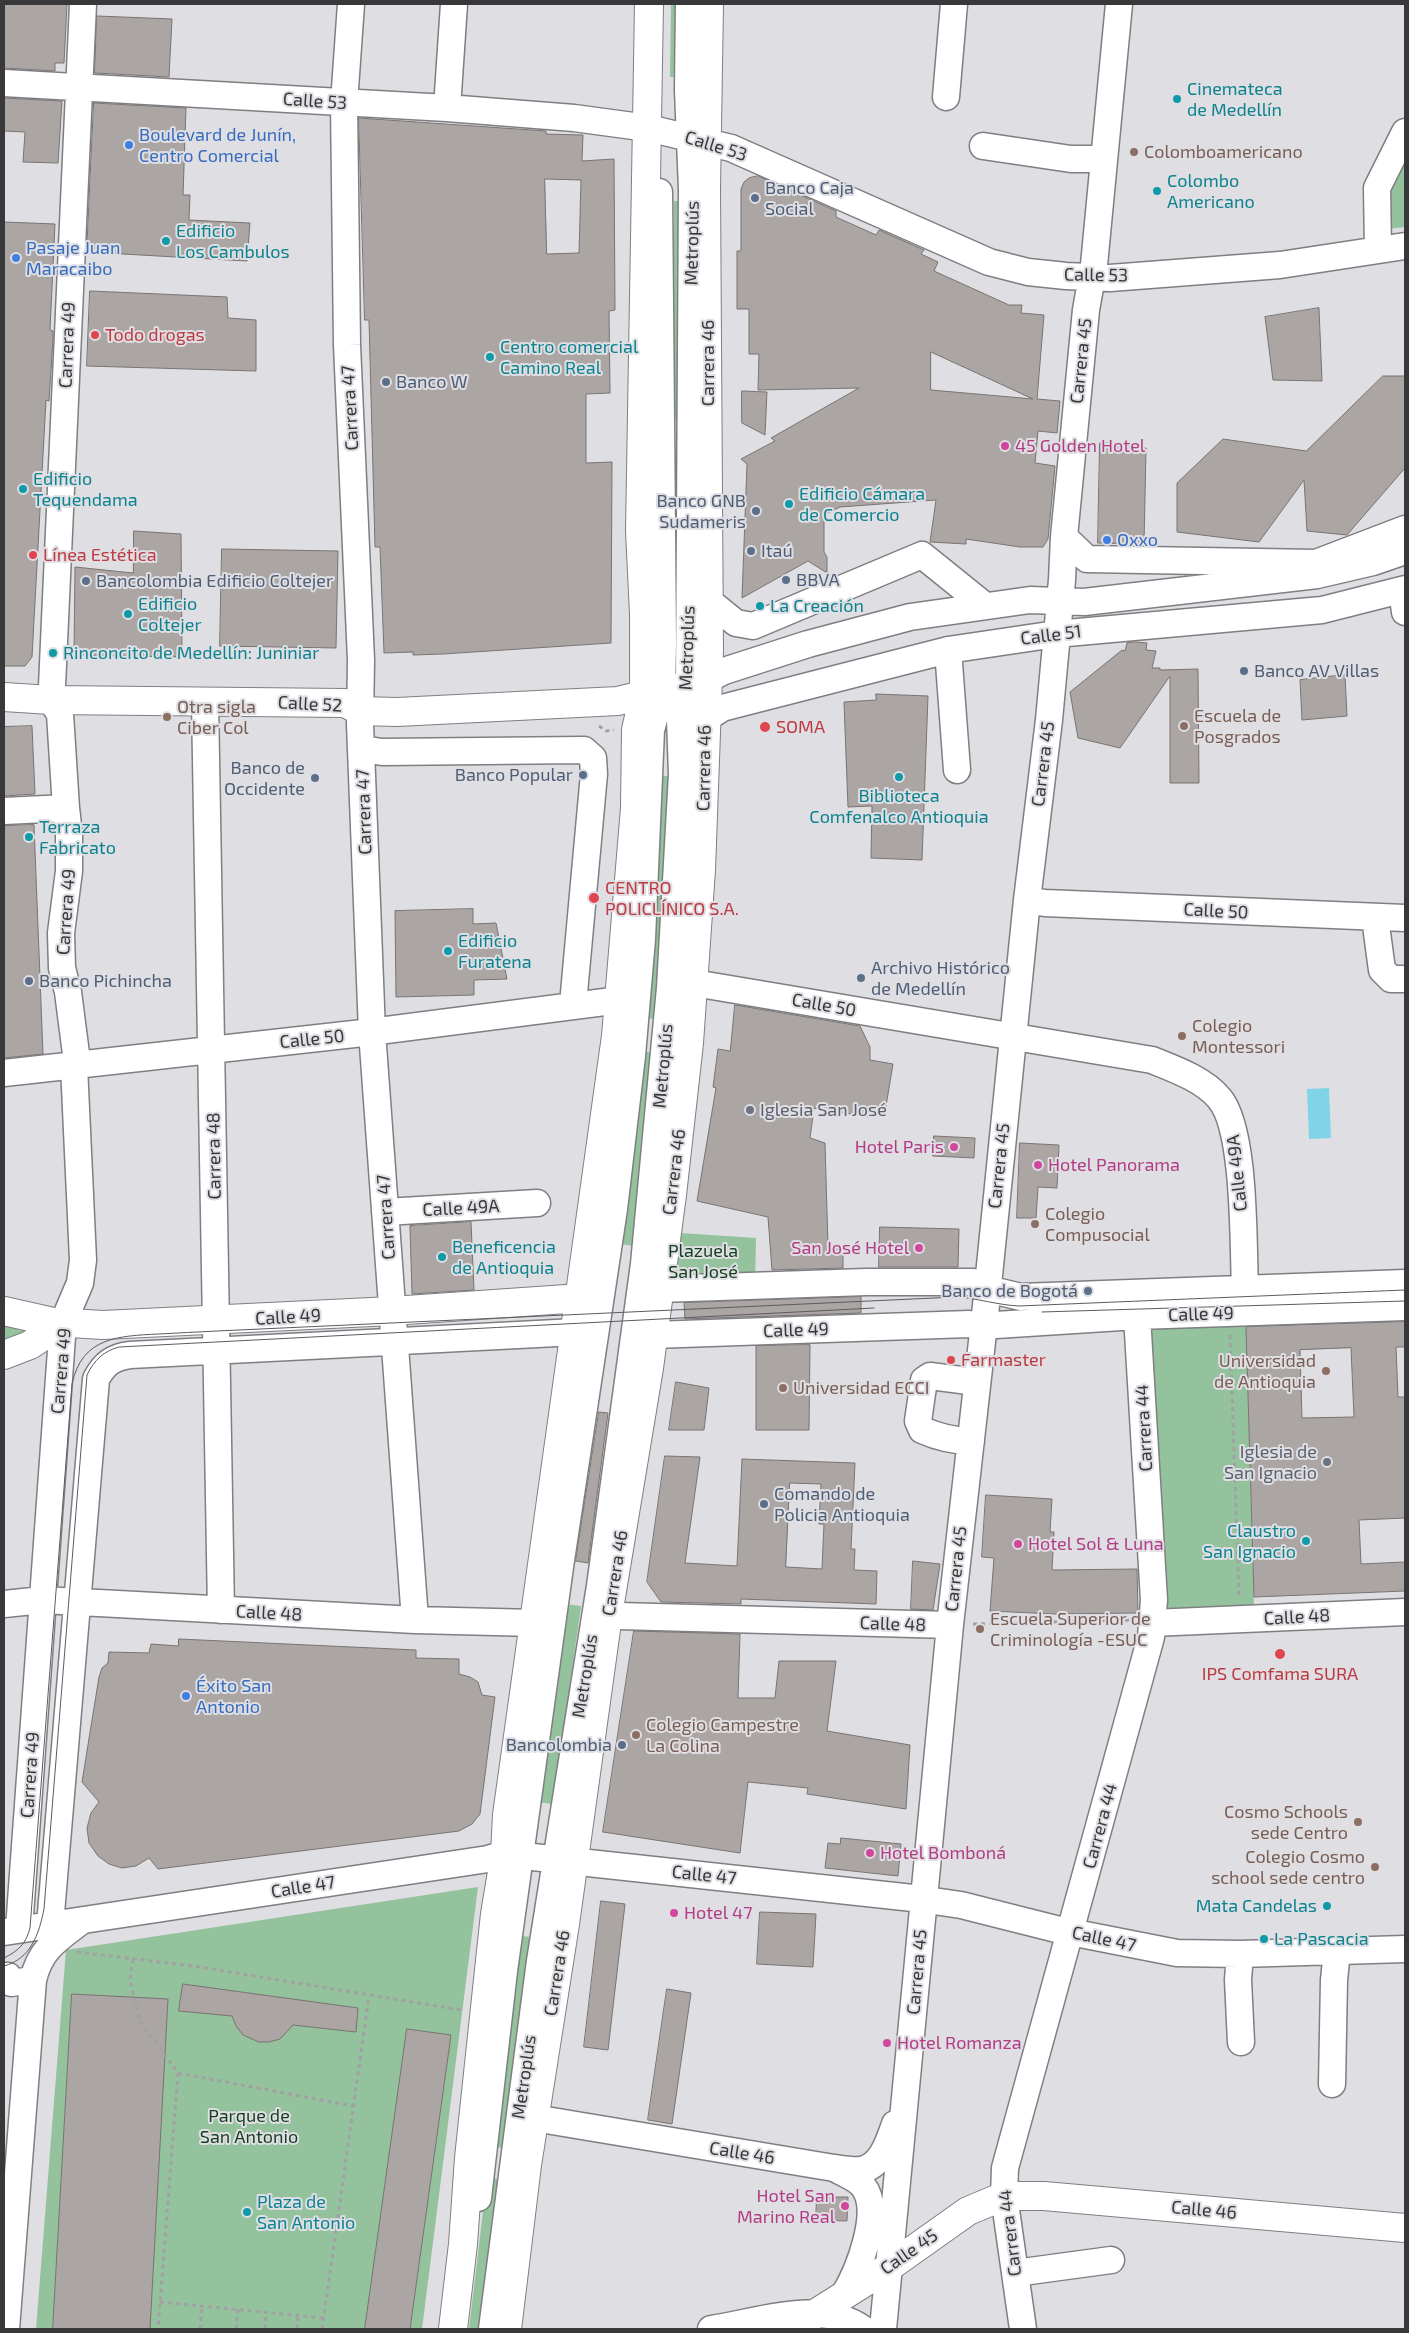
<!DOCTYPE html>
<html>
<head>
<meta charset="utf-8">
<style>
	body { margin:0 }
	#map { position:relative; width:1409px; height:2333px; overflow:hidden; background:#dfdee3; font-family:"Exo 2",sans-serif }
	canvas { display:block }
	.frame { position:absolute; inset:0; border:5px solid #383739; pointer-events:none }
</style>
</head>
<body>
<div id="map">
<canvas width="1409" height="2333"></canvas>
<div class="frame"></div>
</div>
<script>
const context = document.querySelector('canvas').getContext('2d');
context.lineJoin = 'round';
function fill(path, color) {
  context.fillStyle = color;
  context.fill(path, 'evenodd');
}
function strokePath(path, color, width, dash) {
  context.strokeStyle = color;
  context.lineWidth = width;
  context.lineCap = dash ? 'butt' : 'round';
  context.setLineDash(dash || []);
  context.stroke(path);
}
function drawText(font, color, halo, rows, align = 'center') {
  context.font = font + ' "Exo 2",sans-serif';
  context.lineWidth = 4;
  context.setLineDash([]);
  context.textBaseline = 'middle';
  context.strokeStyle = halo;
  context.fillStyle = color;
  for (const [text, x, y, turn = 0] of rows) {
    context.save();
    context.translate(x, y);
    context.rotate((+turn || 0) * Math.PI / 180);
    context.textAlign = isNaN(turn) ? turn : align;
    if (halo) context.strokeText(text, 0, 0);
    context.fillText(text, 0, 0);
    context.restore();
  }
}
fill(new Path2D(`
	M671 4H682V77H670Z
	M1405 149V227L1387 229 1386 191Z
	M674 201H685L683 420H672Z
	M658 776H672L657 1019 644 1018Z
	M638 1051 656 1053 636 1246 618 1244Z
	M680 1233 756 1238 755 1286 671 1289Z
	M1246 1317 1254 1610 1171 1613 1162 1604 1151 1327Z
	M4 1322 34 1328 4 1347Z
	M564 1604 581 1606 553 1804 535 1802Z
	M478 1887 422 2329H36L66 1950Z
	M515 1935 530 1937 505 2148 490 2147Z
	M487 2178 499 2179 482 2329H469Z`), '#93c29c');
fill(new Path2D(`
	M1329 1088 1331 1138 1309 1139 1307 1089Z`), '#7fd5e7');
const building = new Path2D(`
	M4 4H67L64 63H55V71L4 68Z
	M97 16 172 19 169 77 95 73Z
	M4 98 62 101 58 163 23 162 25 132 4 131Z
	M94 103 186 108 183 195H190L189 220 250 223 247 261 87 252Z
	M359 118 546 131V134L583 135 582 161 614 159 615 310 609 311 610 393 586 394V463L612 462 611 643 443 654 413 655V652L384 653 380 547H375L369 320H365ZM545 179 581 180 579 253 547 254Z
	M758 176 836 211V217L876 235 879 230 924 250 921 254 938 262 934 271 1009 305H1022L1021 313 1044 315 1037 399 1060 401 1057 433 1038 431 1035 463 1055 466 1048 539 1043 547H1020L966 539V544L930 542 936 500 840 507 824 515V552L827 557V573L808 561 742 598 747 464 741 459 775 441 771 438 859 388 758 390 759 354H749V309H737V251H741V189L744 182 749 178ZM931 352 1033 399 931 390Z
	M4 222 55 224 50 330 53 331V339L49 401 46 400 32 657 25 666H4Z
	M90 291 227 297 228 318 256 320V371L87 366Z
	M1319 308 1322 381 1273 380 1265 317Z
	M1383 376H1405V468L1347 535 1307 531 1304 480 1259 542 1177 532V483L1223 439 1306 451Z
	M742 391 767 392 765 435 742 423Z
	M1100 443H1130V448H1146L1144 544 1098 543Z
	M134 531 181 534 182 657 74 655 75 567 133 573Z
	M222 549 338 551 336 648 220 646Z
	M1136 642 1147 643 1146 650 1156 651 1152 668H1160V670L1198 669 1199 783H1170V676L1120 748 1078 738 1070 692 1122 650 1125 651 1127 643Z
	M1345 675 1347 716 1302 720 1300 680Z
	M876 694 928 696 922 860 871 858 872 806 848 807 844 702 876 700Z
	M32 726 35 794 4 796V727Z
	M34 825 43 1054 4 1058V826Z
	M473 909V924L496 923 507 979 474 980V995L396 997 395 911Z
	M735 1005 860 1026 870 1047V1060L893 1064 885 1112 870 1110 869 1117 814 1108 810 1138 825 1143 828 1246H843V1268L772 1270 768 1217 697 1201 716 1088 713 1087 718 1049 730 1051Z
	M934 1136 975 1138 974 1158 933 1156Z
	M1020 1143 1059 1145 1057 1188 1038 1187 1036 1218H1017Z
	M471 1222 474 1290 412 1294 410 1226Z
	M880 1227 959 1229 958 1267H879Z
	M861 1297V1313L685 1319 684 1303Z
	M1405 1322V1347H1396L1398 1397H1405V1518L1359 1520 1361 1564 1405 1562V1591L1254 1597 1246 1327ZM1351 1348 1354 1417 1302 1418 1300 1350Z
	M810 1345 809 1430H756V1346Z
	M676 1382 709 1388 704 1430H669Z
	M599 1412 608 1413 588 1563 576 1561Z
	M665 1456 700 1457 685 1563 737 1566 742 1459 855 1463 851 1549H855L854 1570 877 1571 876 1604 741 1599V1604L661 1602 647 1582ZM790 1483 821 1484 819 1524H824L822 1569 786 1567Z
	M986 1495 1052 1499 1050 1532H1054L1052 1570 1137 1569 1138 1613 1054 1614 990 1611 994 1558 982 1557Z
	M913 1561 940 1564 933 1610 911 1609Z
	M634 1631 740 1634 738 1698H775L779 1661H836L827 1731 910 1745 906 1809 807 1794 808 1788 748 1782 740 1853 603 1832Z
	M179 1639 416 1650V1658L459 1659V1674L470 1677 478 1682 482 1695 495 1697 480 1814 472 1824 459 1831 158 1869 149 1858 136 1866 122 1868 109 1864 98 1856 89 1843 87 1828 91 1813 99 1802 82 1782 99 1677 102 1668 108 1663 109 1652 149 1653 151 1644 178 1646Z
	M841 1838 901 1844 898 1876 825 1868 828 1843 840 1844Z
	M601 1901 625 1904 608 2050 584 2047Z
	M760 1912 816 1914 813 1967 757 1964Z
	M183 1984 358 2008 356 2032 293 2025 280 2039 269 2042H259L243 2035 236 2026 232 2016 179 2011Z
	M667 1989 691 1993 672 2124 648 2120Z
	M72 1994 168 1999 150 2329H53Z
	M407 2029 451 2035 410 2329H365Z
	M817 2197H848L847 2221 816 2220Z`);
fill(building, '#aba5a4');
strokePath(building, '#797372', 1);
const minor = new Path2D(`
	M351 4 344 103 347 345 361 660 360 724 372 1032 415 1620
	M4 83 447 108 574 118 648 128 731 148 989 262 1028 272 1066 276 1110 278 1280 265 1405 246
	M946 97 954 4
	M447 108 454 4
	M983 146 1071 159H1104
	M1378 249 1377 188 1405 132
	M1064 537 1087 559 1316 563 1405 529
	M1402 590 1405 612
	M710 602 736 623 753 626 922 555 984 605
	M948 650 957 770
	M708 679 724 671 808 644 910 617 1030 600 1084 602 1317 575 1373 562 1405 551
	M52 686 83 4
	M205 702 221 1610
	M705 719 722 708 948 650 1056 634 1322 610 1405 589
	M362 749 382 752 584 750 593 758 594 774 574 993 575 1005
	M4 811 66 808
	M1027 900 1045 903 1405 918
	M1375 918 1382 970 1391 979H1405
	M694 983 1152 1060C1174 1069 1203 1079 1219 1098 1246 1128 1243 1246 1245 1290
	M4 1073 363 1033 620 1000
	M385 1212 537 1203
	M660 1289 866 1282H973
	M1000 1292 1021 1297 1405 1283
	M996 1325 1137 1316 1405 1307
	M653 1335 969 1324
	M401 1341 576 1332
	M971 1441C953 1441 938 1437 922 1430L918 1421 924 1380 930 1376 977 1382
	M4 1604 43 1600 415 1620 535 1623
	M619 1616 950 1625
	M1152 1623 1405 1612
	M50 1925 96 1379C104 1364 113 1357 130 1355L388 1342
	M19 1929 63 1323 80 1283 83 1260 74 1066 76 1054 68 992 62 968 61 933 69 871V834L66 808 60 714 51 700
	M4 1932 488 1859 505 1854 913 1898 961 1905 1060 1930 1177 1953 1240 1954 1405 1949
	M1240 1954 1238 1980 1241 2042
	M4 1976H8L11 1983 33 1980
	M1332 2084 1334 1980 1337 1951
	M534 2118 834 2168C842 2169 853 2171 861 2170 882 2166 889 2141 895 2124
	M834 2168C843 2173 857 2178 863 2186 883 2211 858 2272 844 2295
	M478 2198 504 1971 560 1567 614 1209 632 1056 642 939 651 730 662 691 663 643 659 192
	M1015 2273 1111 2260
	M6 2329 33 1980C40 1950 56 1940 80 1922
	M492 2329 540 1961 600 1586 644 1264 670 988 682 774 680 720 689 686 692 190 688 90 689 4
	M711 2329C760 2322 819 2298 863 2329
	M883 2329 950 1625 985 1315 1027 900 1049 720 1062 580 1064 537 1086 310 1094 265 1119 4
	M1023 2329 1004 2196 1005 2168 1151 1637 1154 1600 1137 1316`);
const major = new Path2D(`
	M4 697 51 700 345 703 360 711 397 712 618 701C648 693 679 690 708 679
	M4 1311 53 1322 103 1325 392 1311 581 1298
	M4 1355 30 1345 63 1323
	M453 2329 463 2244 469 2158 495 1914 505 1854 507 1815 616 1036 635 808 636 730 644 694V614L640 531 649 4
	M507 2329 527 2165 565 1924 608 1615 649 1368 672 1195 689 1043 701 870 709 650 706 189 709 4
	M797 2329 816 2313 889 2267 968 2211 1004 2196H1044L1405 2228`);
strokePath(minor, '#7f7e82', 29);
strokePath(major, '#7f7e82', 30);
strokePath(new Path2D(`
	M599 726 606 731 614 730
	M1230 1335 1239 1596
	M973 1624 1130 1620
	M77 1952 194 1966 461 2010
	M133 1959 130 1981 141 2023 178 2073 158 2329
	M178 2073 353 2106
	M160 2302 324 2318
	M200 2329 202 2306
	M236 2329 238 2309
	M265 2329 266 2312
	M297 2329 298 2315
	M322 2329 369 1996`), '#a1a0a4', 3, [4, 4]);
strokePath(minor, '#fff', 26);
strokePath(major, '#fff', 28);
strokePath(new Path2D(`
	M1042 1312 1405 1301
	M4 1958C18 1951 26 1944 30 1928L72 1384C82 1337 118 1336 159 1334 178 1333 197 1332 217 1331L956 1297C977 1298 997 1305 1019 1306L1405 1290
	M4 1966C31 1959 39 1934 44 1909L87 1375C94 1360 104 1351 119 1347L874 1308`), '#5c5b5e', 1);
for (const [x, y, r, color] of [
	[1177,99,5,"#0f9aa8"],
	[129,145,5,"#3f7fe0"],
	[1134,152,5,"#8d6e63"],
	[1157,191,5,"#0f9aa8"],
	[755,198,5,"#5c6f8a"],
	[166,241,5,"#0f9aa8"],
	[16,258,5,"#3f7fe0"],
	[95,335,5,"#e0444e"],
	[490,357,5,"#0f9aa8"],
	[386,382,5,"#5c6f8a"],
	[1005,446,5,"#d1479c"],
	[23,489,5,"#0f9aa8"],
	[789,504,5,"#0f9aa8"],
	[756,511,5,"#5c6f8a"],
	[1107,540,5,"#3f7fe0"],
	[751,551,5,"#5c6f8a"],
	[33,555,5,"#e0444e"],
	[786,580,5,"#5c6f8a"],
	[86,581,5,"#5c6f8a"],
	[760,606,5,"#0f9aa8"],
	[128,614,5,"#0f9aa8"],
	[53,653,5,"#0f9aa8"],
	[1244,671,5,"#5c6f8a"],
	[167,717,5,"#8d6e63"],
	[1184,726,5,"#8d6e63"],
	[765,727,6,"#e0444e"],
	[583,775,5,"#5c6f8a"],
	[899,777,5,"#0f9aa8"],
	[315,778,5,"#5c6f8a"],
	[29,837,5,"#0f9aa8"],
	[594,898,6,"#e0444e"],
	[448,951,5,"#0f9aa8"],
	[861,978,5,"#5c6f8a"],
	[29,981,5,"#5c6f8a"],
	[1182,1036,5,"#8d6e63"],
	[750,1110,5,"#6b7280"],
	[954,1147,5,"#d1479c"],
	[1038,1165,5,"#d1479c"],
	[1035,1224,5,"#8d6e63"],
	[919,1248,5,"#d1479c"],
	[442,1257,5,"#0f9aa8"],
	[1088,1291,5,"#5c6f8a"],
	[951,1360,5,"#e0444e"],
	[1326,1371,5,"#8d6e63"],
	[783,1388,5,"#8d6e63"],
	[1327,1462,5,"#6b7280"],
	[764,1504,5,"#5c6f8a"],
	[1306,1541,5,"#0f9aa8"],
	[1018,1544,5,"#d1479c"],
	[980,1629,5,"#8d6e63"],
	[1280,1654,6,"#e0444e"],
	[186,1696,5,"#3f7fe0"],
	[636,1735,5,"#8d6e63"],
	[622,1745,5,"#5c6f8a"],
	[1358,1822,5,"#8d6e63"],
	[870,1853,5,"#d1479c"],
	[1375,1867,5,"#8d6e63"],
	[1327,1906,5,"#0f9aa8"],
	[674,1913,5,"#d1479c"],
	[1264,1939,5,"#0f9aa8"],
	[887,2043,5,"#d1479c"],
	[845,2206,5,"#d1479c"],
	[247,2212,5,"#0f9aa8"]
]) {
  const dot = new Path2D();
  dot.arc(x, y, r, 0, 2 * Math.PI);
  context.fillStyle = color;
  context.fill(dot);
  strokePath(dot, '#dfdee3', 2);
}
drawText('18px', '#0d838f', '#dfdee3', [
	["Cinemateca",1187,89],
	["de Medellín",1187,110],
	["Colombo",1167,181],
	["Americano",1167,202],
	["Edificio",176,231],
	["Los Cambulos",176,252],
	["Centro comercial",500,347],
	["Camino Real",500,368],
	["Edificio",33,479],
	["Tequendama",33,500],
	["Edificio Cámara",799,494],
	["de Comercio",799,515],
	["Edificio",138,604],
	["Coltejer",138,625],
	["La Creación",770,606],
	["Rinconcito de Medellín: Juniniar",63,653],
	["Biblioteca",899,796,"center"],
	["Comfenalco Antioquia",899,817,"center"],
	["Terraza",39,827],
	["Fabricato",39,848],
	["Edificio",458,941],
	["Furatena",458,962],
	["Beneficencia",452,1247],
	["de Antioquia",452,1268],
	["Claustro",1296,1531,"right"],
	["San Ignacio",1296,1552,"right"],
	["Mata Candelas",1317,1906,"right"],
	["La Pascacia",1274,1939],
	["Plaza de",257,2202],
	["San Antonio",257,2223]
], 'left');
drawText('18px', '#383739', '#dfdee3', [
	["Calle 53",315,101,4],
	["Calle 53",716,146,17],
	["Metroplús",692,243,-89],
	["Calle 53",1096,275,1],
	["Carrera 49",67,345,-88],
	["Carrera 45",1081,361,-84],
	["Carrera 46",708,363,-90],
	["Carrera 47",350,408,-93],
	["Calle 51",1051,635,-7],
	["Metroplús",687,648,-88],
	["Calle 52",310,704,3],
	["Carrera 45",1043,764,-83],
	["Carrera 46",704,768,-89],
	["Carrera 47",364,812,-92],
	["Calle 50",1216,911,3],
	["Carrera 49",66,912,-86],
	["Calle 50",824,1005,10],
	["Calle 50",312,1039,-6],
	["Metroplús",663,1066,-85],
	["Carrera 48",214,1156,-91],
	["Carrera 45",999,1166,-84],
	["Carrera 46",674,1172,-83],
	["Calle 49A",1237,1173,-96],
	["Calle 49A",461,1208,-3],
	["Carrera 47",386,1217,-94],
	["Calle 49",1201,1314,-2],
	["Calle 49",288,1317,-3],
	["Calle 49",796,1330,-2],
	["Carrera 49",61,1371,-85],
	["Carrera 44",1144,1428,-93],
	["Carrera 45",956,1569,-84],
	["Carrera 46",615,1573,-81],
	["Calle 48",269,1613,3],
	["Calle 48",1297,1617,-3],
	["Calle 48",893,1624,2],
	["Metroplús",585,1676,-81],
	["Carrera 49",30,1775,-86],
	["Carrera 44",1100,1826,-75],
	["Calle 47",704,1875,6],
	["Calle 47",303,1887,-9],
	["Calle 47",1104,1939,12],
	["Carrera 45",917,1972,-85],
	["Carrera 46",557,1973,-81],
	["Metroplús",524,2077,-82],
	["Calle 46",742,2153,9],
	["Calle 46",1204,2210,5],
	["Carrera 44",1010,2233,-97],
	["Calle 45",909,2252,-35]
]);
drawText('18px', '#366cbe', '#dfdee3', [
	["Boulevard de Junín,",139,135],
	["Centro Comercial",139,156],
	["Pasaje Juan",26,248],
	["Maracaibo",26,269],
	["Oxxo",1117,540],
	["Éxito San",196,1686],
	["Antonio",196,1707]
], 'left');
drawText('18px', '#785e54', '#dfdee3', [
	["Colomboamericano",1144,152],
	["Otra sigla",177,707],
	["Ciber Col",177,728],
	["Escuela de",1194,716],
	["Posgrados",1194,737],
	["Colegio",1192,1026],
	["Montessori",1192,1047],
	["Colegio",1045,1214],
	["Compusocial",1045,1235],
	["Universidad",1316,1361,"right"],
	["de Antioquia",1316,1382,"right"],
	["Universidad ECCI",793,1388],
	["Escuela Superior de",990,1619],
	["Criminología -ESUC",990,1640],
	["Colegio Campestre",646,1725],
	["La Colina",646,1746],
	["Cosmo Schools",1348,1812,"right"],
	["sede Centro",1348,1833,"right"],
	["Colegio Cosmo",1365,1857,"right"],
	["school sede centro",1365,1878,"right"]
], 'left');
drawText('18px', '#4e5e75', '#dfdee3', [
	["Banco Caja",765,188],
	["Social",765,209],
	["Banco W",396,382],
	["Banco GNB",746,501,"right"],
	["Sudameris",746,522,"right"],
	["Itaú",761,551],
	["BBVA",796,580],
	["Bancolombia Edificio Coltejer",96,581],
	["Banco AV Villas",1254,671],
	["Banco de",305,768,"right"],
	["Occidente",305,789,"right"],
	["Banco Popular",573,775,"right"],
	["Archivo Histórico",871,968],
	["de Medellín",871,989],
	["Banco Pichincha",39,981],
	["Banco de Bogotá",1078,1291,"right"],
	["Comando de",774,1494],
	["Policia Antioquia",774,1515],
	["Bancolombia",612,1745,"right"]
], 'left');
drawText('18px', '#be3a42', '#dfdee3', [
	["Todo drogas",105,335],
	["Línea Estética",43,555],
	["SOMA",776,727],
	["CENTRO",605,888],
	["POLICLÍNICO S.A.",605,909],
	["Farmaster",961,1360],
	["IPS Comfama SURA",1280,1674,"center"]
], 'left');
drawText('18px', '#b23c85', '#dfdee3', [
	["45 Golden Hotel",1015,446],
	["Hotel Paris",944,1147,"right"],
	["Hotel Panorama",1048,1165],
	["San José Hotel",909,1248,"right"],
	["Hotel Sol & Luna",1028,1544],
	["Hotel Bomboná",880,1853],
	["Hotel 47",684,1913],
	["Hotel Romanza",897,2043],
	["Hotel San",835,2196,"right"],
	["Marino Real",835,2217,"right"]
], 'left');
drawText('18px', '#5b616d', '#dfdee3', [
	["Iglesia San José",760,1110],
	["Iglesia de",1317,1452,"right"],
	["San Ignacio",1317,1473,"right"]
], 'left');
drawText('18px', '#143e20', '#dfdee3', [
	["Plazuela",703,1251],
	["San José",703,1272],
	["Parque de",249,2116],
	["San Antonio",249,2137]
]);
</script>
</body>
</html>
